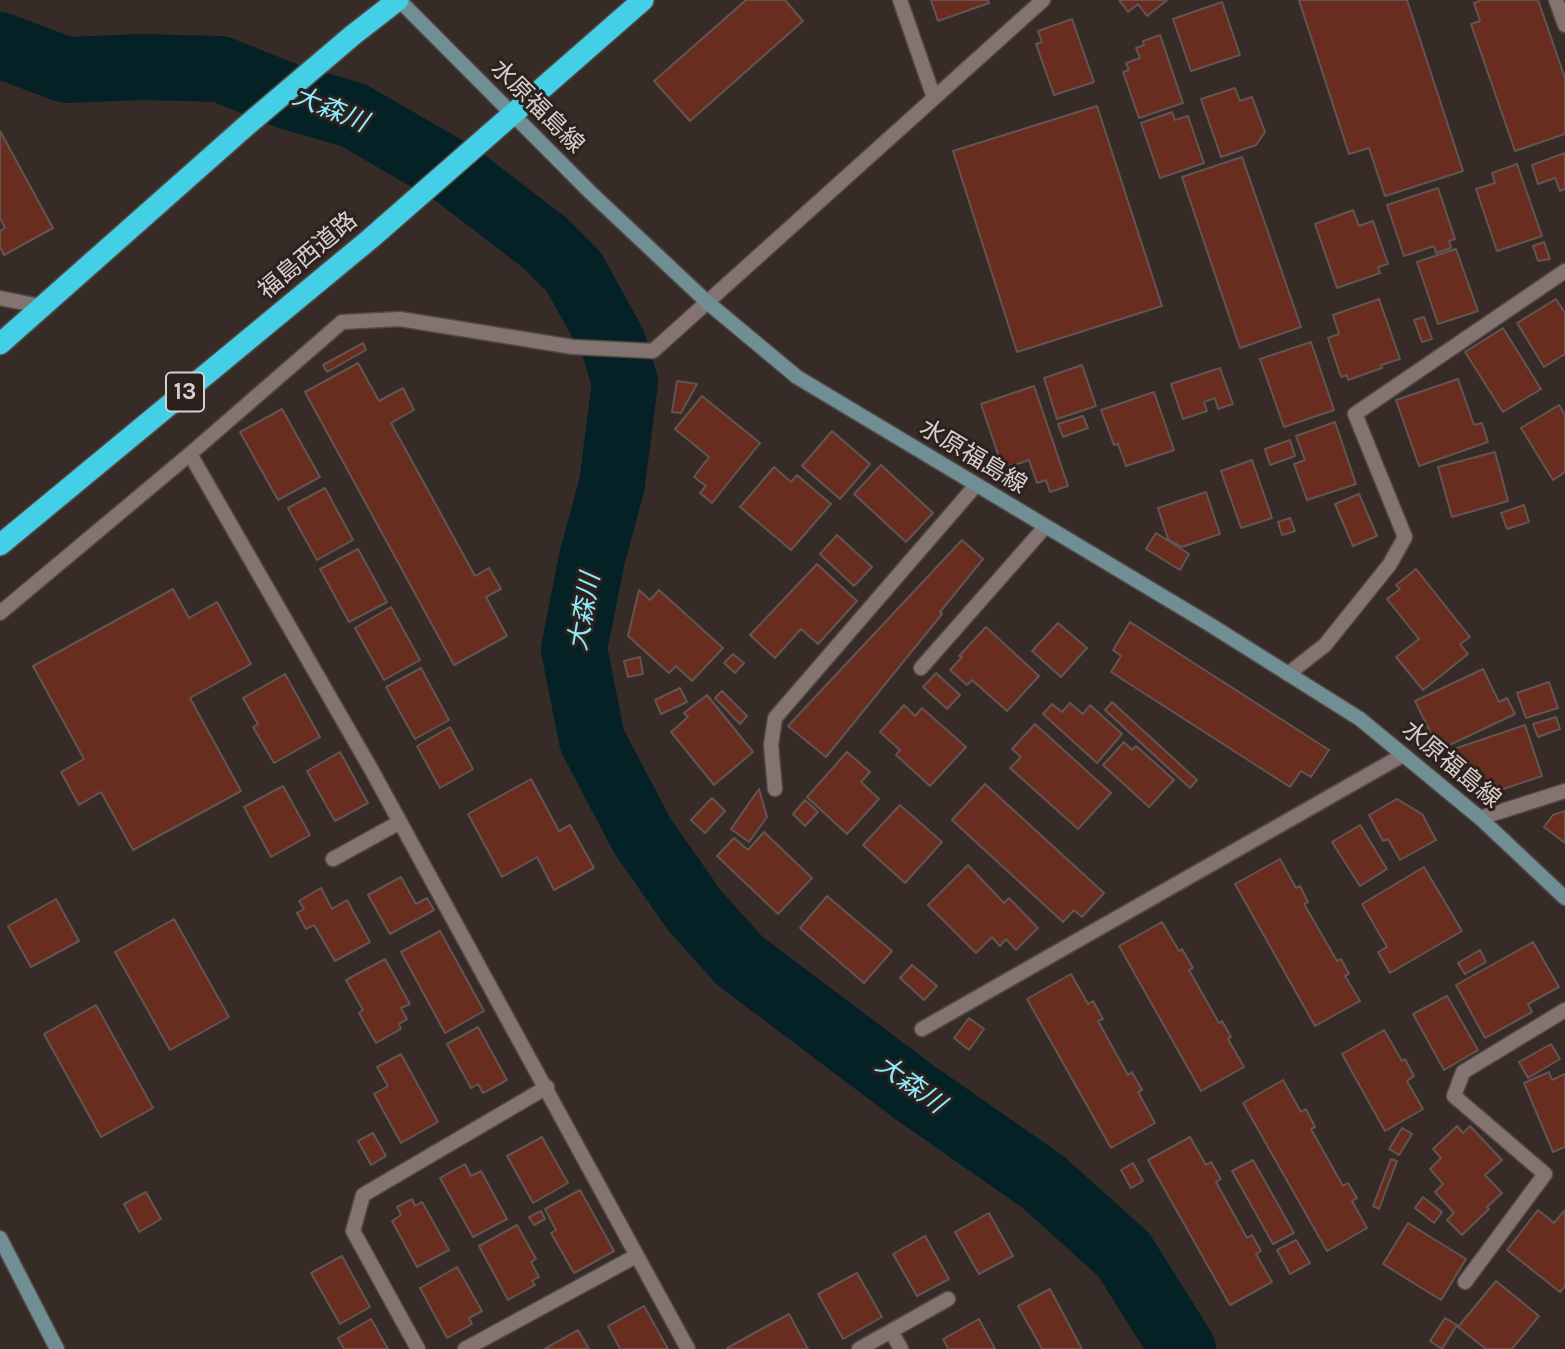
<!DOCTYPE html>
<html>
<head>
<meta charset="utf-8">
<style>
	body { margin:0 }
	canvas { display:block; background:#372b28 }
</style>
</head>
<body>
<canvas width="1565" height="1349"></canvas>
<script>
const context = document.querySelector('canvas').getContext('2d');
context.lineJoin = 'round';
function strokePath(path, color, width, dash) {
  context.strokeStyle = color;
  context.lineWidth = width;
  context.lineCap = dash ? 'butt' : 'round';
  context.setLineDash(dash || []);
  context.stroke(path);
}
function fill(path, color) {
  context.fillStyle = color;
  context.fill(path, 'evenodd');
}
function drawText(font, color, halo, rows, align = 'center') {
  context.font = font + ' Karla,"Noto Sans JP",sans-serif';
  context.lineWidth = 6;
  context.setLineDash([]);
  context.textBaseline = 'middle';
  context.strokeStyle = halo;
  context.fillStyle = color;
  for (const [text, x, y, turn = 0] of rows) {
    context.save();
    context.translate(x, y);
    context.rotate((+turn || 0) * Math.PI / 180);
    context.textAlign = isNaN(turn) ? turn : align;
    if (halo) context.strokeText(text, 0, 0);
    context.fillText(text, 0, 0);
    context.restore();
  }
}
strokePath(new Path2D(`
	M0 45 66 70 142 67 220 69 290 97 353 115 455 174 545 243 574 272 613 343 625 382 612 484 592 558 574 649 592 740 643 837 695 911 740 961 914 1092 1043 1182 1124 1255 1183 1349`), '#042126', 66);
const building = new Path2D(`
	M746 0H785L803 21 690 121 654 81Z
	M931 0H988L989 3 938 21Z
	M1119 0H1167L1147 16 1138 4 1128 12Z
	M1299 0H1407L1463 171 1385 196 1369 148 1349 154Z
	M1482 0H1538L1565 78V134L1515 151 1471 24 1480 21 1474 3Z
	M1222 2 1240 55 1191 71 1173 19Z
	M1072 19 1094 82 1054 95 1036 44 1042 42 1038 31Z
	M1160 35 1183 103 1139 118 1123 72 1129 70 1126 63 1140 58 1136 48 1144 45 1143 41Z
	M1235 88 1240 101 1252 97 1265 132 1256 145 1221 157 1201 99Z
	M1097 106 1162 306 1017 352 953 151Z
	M1172 112 1175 120 1188 116 1204 163 1160 178 1141 123Z
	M0 131 53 228 4 255 0 247V231L5 228 0 218Z
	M1565 153V189L1560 191 1555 178 1538 184 1532 165Z
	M1242 157 1301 327 1240 348 1182 177Z
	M1517 164 1542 236 1497 251 1476 189 1495 183 1492 173Z
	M1438 188 1455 239 1449 241 1451 248 1436 253 1434 246 1404 256 1387 205Z
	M1353 210 1359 226 1373 221 1388 264 1378 267 1380 273 1337 288 1315 224Z
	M1544 242 1550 259 1538 261 1533 246Z
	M1456 249 1478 311 1438 324 1417 262Z
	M1379 299 1400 359 1381 365 1382 368 1348 380 1347 375 1341 377 1328 338 1339 334 1333 315Z
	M1556 299 1565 313V354L1544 367 1517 323Z
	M1424 317 1432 339 1422 342 1414 320Z
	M1503 328 1541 389 1503 412 1465 352Z
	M1311 342 1334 410 1284 427 1260 359Z
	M363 343 366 350 327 372 323 365Z
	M358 363 379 401 403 388 414 410 391 423 475 576 489 568 501 589 486 597 507 636 454 665 305 392Z
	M1082 365 1096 406 1057 419 1044 378Z
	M1220 368 1233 404 1218 409 1215 398 1204 402 1207 411 1183 419 1171 384Z
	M1458 379 1474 425 1482 423 1488 442 1419 466 1396 400Z
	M677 381 697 384 681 413 672 412Z
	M1034 386 1068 486 1050 492 1046 480 1037 483 1029 460 1003 469 981 404Z
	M1154 392 1174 450 1126 466 1118 444 1114 445 1101 410Z
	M702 396 760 443 712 503 700 493 706 486 694 477 709 457 675 429Z
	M1559 405 1565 415V472L1553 480 1521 428Z
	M282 409 320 477 278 500 240 432Z
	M1083 416 1088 428 1063 437 1058 424Z
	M1335 422 1356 484 1307 500 1294 464 1305 460 1296 436Z
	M832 431 870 464 840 499 802 466Z
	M1290 440 1295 456 1270 465 1265 449Z
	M1495 452 1508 501 1452 517 1438 467Z
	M1252 460 1272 518 1241 528 1221 471Z
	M881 465 933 513 906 542 854 494Z
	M774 467 791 482 797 475 831 504 791 550 740 507Z
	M325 488 353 540 317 560 288 508Z
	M1206 492 1220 534 1182 547 1168 539 1158 508Z
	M1359 494 1377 536 1353 546 1335 504Z
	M1524 505 1529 522 1507 529 1501 513Z
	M1290 518 1295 531 1282 535 1278 522Z
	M1156 533 1189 554 1180 570 1146 549Z
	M837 535 872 567 854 586 820 554Z
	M962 540 983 559 940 612 942 614 826 757 788 726Z
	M358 549 387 602 349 622 320 569Z
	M817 564 857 601 818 644 801 629 775 658 750 635Z
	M1416 569 1470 637 1460 644 1468 654 1423 690 1396 657 1419 639 1387 599 1400 589 1396 585Z
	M173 589 189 618 217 602 251 664 190 698 241 791 133 850 101 792 79 805 61 772 84 759 33 666Z
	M639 590 650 600 659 590 723 648 692 681 676 666 669 673 628 636Z
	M391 607 420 660 384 680 355 628Z
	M1130 622 1329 750 1311 777 1301 771 1290 787 1111 672 1121 656 1113 650Z
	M1058 623 1087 648 1061 677 1032 651Z
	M986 627 1039 676 1007 711 972 680 967 685 950 670 962 657 959 656Z
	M733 654 744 663 735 673 724 663Z
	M640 657 643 674 628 677 624 661Z
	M421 668 449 720 415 739 386 687Z
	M1483 669 1499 702 1507 698 1515 714 1439 750 1415 701Z
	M936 673 960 695 947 709 923 687Z
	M285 674 320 737 274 763 253 727 258 724 243 698Z
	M1549 682 1558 708 1526 718 1517 693Z
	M680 688 687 702 661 714 655 700Z
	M722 691 747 716 740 724 715 698Z
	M707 695 753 752 714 785 671 732 688 717 684 713Z
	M1112 702 1197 780 1190 788 1105 710Z
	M1070 703 1083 714 1090 705 1122 734 1097 763 1043 714 1052 704 1062 712Z
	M904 705 915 716 922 708 966 747 930 786 896 755 900 750 880 732Z
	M1556 717 1560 729 1538 737 1533 724Z
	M1035 724 1111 793 1078 829 1010 768 1021 757 1012 749Z
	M1525 725 1542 776 1485 795 1455 762 1451 750Z
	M450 727 473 769 440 788 417 746Z
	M1124 742 1132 750 1136 746 1174 780 1149 807 1103 765Z
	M340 752 368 803 335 821 307 771Z
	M847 752 870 772 861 782 879 799 847 834 807 797Z
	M531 779 559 831 570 825 594 868 554 890 537 857 502 877 468 814Z
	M985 784 1104 893 1082 917 1074 910 1063 922 952 820Z
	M283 786 310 835 271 857 244 807Z
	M759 789 767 817 749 842 731 829Z
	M712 798 725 811 705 833 691 820Z
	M1397 799 1422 814 1436 840 1400 860 1388 839 1383 841 1369 815Z
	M805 800 818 812 805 826 793 814Z
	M900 805 942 842 905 883 863 845Z
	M1565 811V843L1544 827 1553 815Z
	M1360 825 1387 869 1360 886 1332 842Z
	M764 832 812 878 778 914 717 856 734 838 748 850Z
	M1280 859 1296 888 1300 886 1308 902 1304 904 1337 961 1341 959 1349 974 1345 976 1360 1001 1315 1026 1235 884Z
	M968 865 1004 903 1009 898 1038 928 1016 950 1006 939 1000 946 992 937 976 953 928 905Z
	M1424 867 1462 931 1390 973 1378 952 1387 947 1362 904Z
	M401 877 416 904 427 898 434 910 390 934 368 895Z
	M321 888 332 909 347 900 370 942 335 961 314 925 306 929 297 913 304 909 299 901Z
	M827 896 892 951 864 983 800 928Z
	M56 899 79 941 31 967 8 926Z
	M174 919 229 1017 170 1050 115 952Z
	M1162 922 1179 951 1182 949 1193 968 1189 970 1219 1023 1222 1021 1231 1037 1228 1039 1244 1067 1201 1091 1119 946Z
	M440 931 484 1011 445 1033 401 952Z
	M1533 942 1559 987 1528 1004 1532 1012 1485 1038 1456 985Z
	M1480 950 1486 962 1465 974 1458 963Z
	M385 959 410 1004 401 1008 407 1019 399 1024 401 1029 376 1043 359 1013 363 1010 346 980Z
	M912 965 937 986 924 1000 900 978Z
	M1071 974 1088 1004 1093 1001 1103 1019 1098 1021 1128 1075 1132 1072 1142 1090 1138 1092 1155 1123 1111 1148 1027 999Z
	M1447 996 1478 1050 1444 1070 1413 1014Z
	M96 1005 153 1108 101 1137 44 1034Z
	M969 1018 984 1029 969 1050 954 1038Z
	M478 1027 507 1080 483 1093 478 1084 471 1088 447 1044Z
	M1384 1030 1402 1061 1405 1059 1414 1076 1407 1081 1423 1109 1385 1131 1342 1054Z
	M1551 1044 1560 1059 1528 1078 1519 1062Z
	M401 1054 438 1122 401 1143 374 1094 388 1086 377 1067Z
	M1549 1072 1552 1080 1565 1074V1147L1553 1152 1524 1083Z
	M1283 1080 1301 1112 1306 1109 1315 1127 1311 1129 1343 1186 1348 1183 1357 1198 1352 1201 1367 1228 1327 1251 1243 1103Z
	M1457 1126 1463 1133 1470 1126 1502 1160 1485 1175 1502 1193 1487 1207 1489 1209 1462 1235 1447 1220 1454 1213 1435 1192 1443 1184 1430 1169 1441 1158 1433 1149Z
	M1402 1128 1412 1134 1399 1155 1389 1149Z
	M373 1133 386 1156 371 1165 358 1141Z
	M542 1137 568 1183 533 1203 507 1156Z
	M1190 1137 1206 1165 1211 1162 1221 1179 1216 1182 1247 1238 1252 1235 1261 1251 1256 1254 1272 1282 1230 1305 1148 1160Z
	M1391 1159 1397 1161 1379 1209 1373 1206Z
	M1253 1160 1294 1233 1273 1244 1232 1171Z
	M1133 1163 1143 1181 1131 1188 1121 1170Z
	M465 1164 471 1176 481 1171 507 1219 473 1237 440 1178Z
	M580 1190 614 1251 574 1273 551 1233 556 1230 545 1209Z
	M146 1192 161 1219 139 1232 124 1204Z
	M1423 1197 1442 1212 1434 1223 1415 1208Z
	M412 1199 415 1206 422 1202 449 1250 417 1267 392 1221 401 1215 397 1207Z
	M1538 1210 1554 1223 1565 1210V1286L1560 1292 1507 1250Z
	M541 1211 545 1219 534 1225 529 1217Z
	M989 1213 1013 1256 979 1274 955 1232Z
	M1408 1223 1466 1259 1441 1300 1383 1264Z
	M517 1225 536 1259 531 1262 539 1277 532 1281 535 1285 508 1300 479 1246Z
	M925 1236 949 1279 917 1296 893 1254Z
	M1296 1240 1310 1263 1290 1274 1277 1250Z
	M342 1256 370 1307 340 1324 311 1273Z
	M457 1267 482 1311 469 1318 472 1324 447 1338 420 1288Z
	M857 1273 882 1317 843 1339 818 1294Z
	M1496 1281 1539 1316 1512 1349H1486L1458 1327Z
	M1050 1289 1082 1349H1042L1018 1306Z
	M644 1306 668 1349H620L608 1326Z
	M789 1314 808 1349H727V1348Z
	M1445 1318 1457 1325 1442 1349 1430 1341Z
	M371 1319 388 1349H344L338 1338Z
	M979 1319 995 1349H948L943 1339Z
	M578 1330 589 1349H544Z`);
fill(building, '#692d20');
strokePath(building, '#625551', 2);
const street = new Path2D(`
	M900 0 934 98
	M1556 0 1565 25
	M0 298 40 306
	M190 454 371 769 688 1349
	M0 613 190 454 342 322 400 319 573 347 653 351 1043 0
	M921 668 1045 527
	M1288 674 1325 645 1390 564 1405 537 1355 414 1565 271
	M775 789 771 745 775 718 976 485
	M1480 818 1565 791
	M333 859 400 822
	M922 1029 1403 755
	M1465 1282 1545 1174 1454 1096 1463 1072 1565 1010
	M891 1331 901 1349
	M418 1349 353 1231 363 1195 547 1087
	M465 1349 636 1256
	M859 1349 948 1299`);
const secondary = new Path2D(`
	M399 0 590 192 707 302 797 377 1209 624 1360 719 1480 818 1565 898
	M0 1238 57 1349`);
const highway = new Path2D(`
	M0 344 246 126 353 35 398 0
	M0 545 370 239 643 0`);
strokePath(street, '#524845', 17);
strokePath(secondary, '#524845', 17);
strokePath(highway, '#524845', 24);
strokePath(street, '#837471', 14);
strokePath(secondary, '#708f94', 14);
strokePath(highway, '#43cfe6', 21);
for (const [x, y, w] of [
	[185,392,38]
]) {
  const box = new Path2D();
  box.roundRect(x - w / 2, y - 19.5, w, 39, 5);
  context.fillStyle = '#2d211e';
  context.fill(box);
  strokePath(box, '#d8d0ce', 2);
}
drawText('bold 23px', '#d8d0ce', null, [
	["13",185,392]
]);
drawText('24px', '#d8d0ce', '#2d211e', [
	["水原福島線",537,107,45],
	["福島西道路",308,256,-40],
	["水原福島線",973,457,31],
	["水原福島線",1451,765,40]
]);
drawText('italic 26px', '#8aecfe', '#2d211e', [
	["大森川",330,110,22],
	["大森川",585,612,-80],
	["大森川",910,1085,36]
]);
</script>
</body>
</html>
